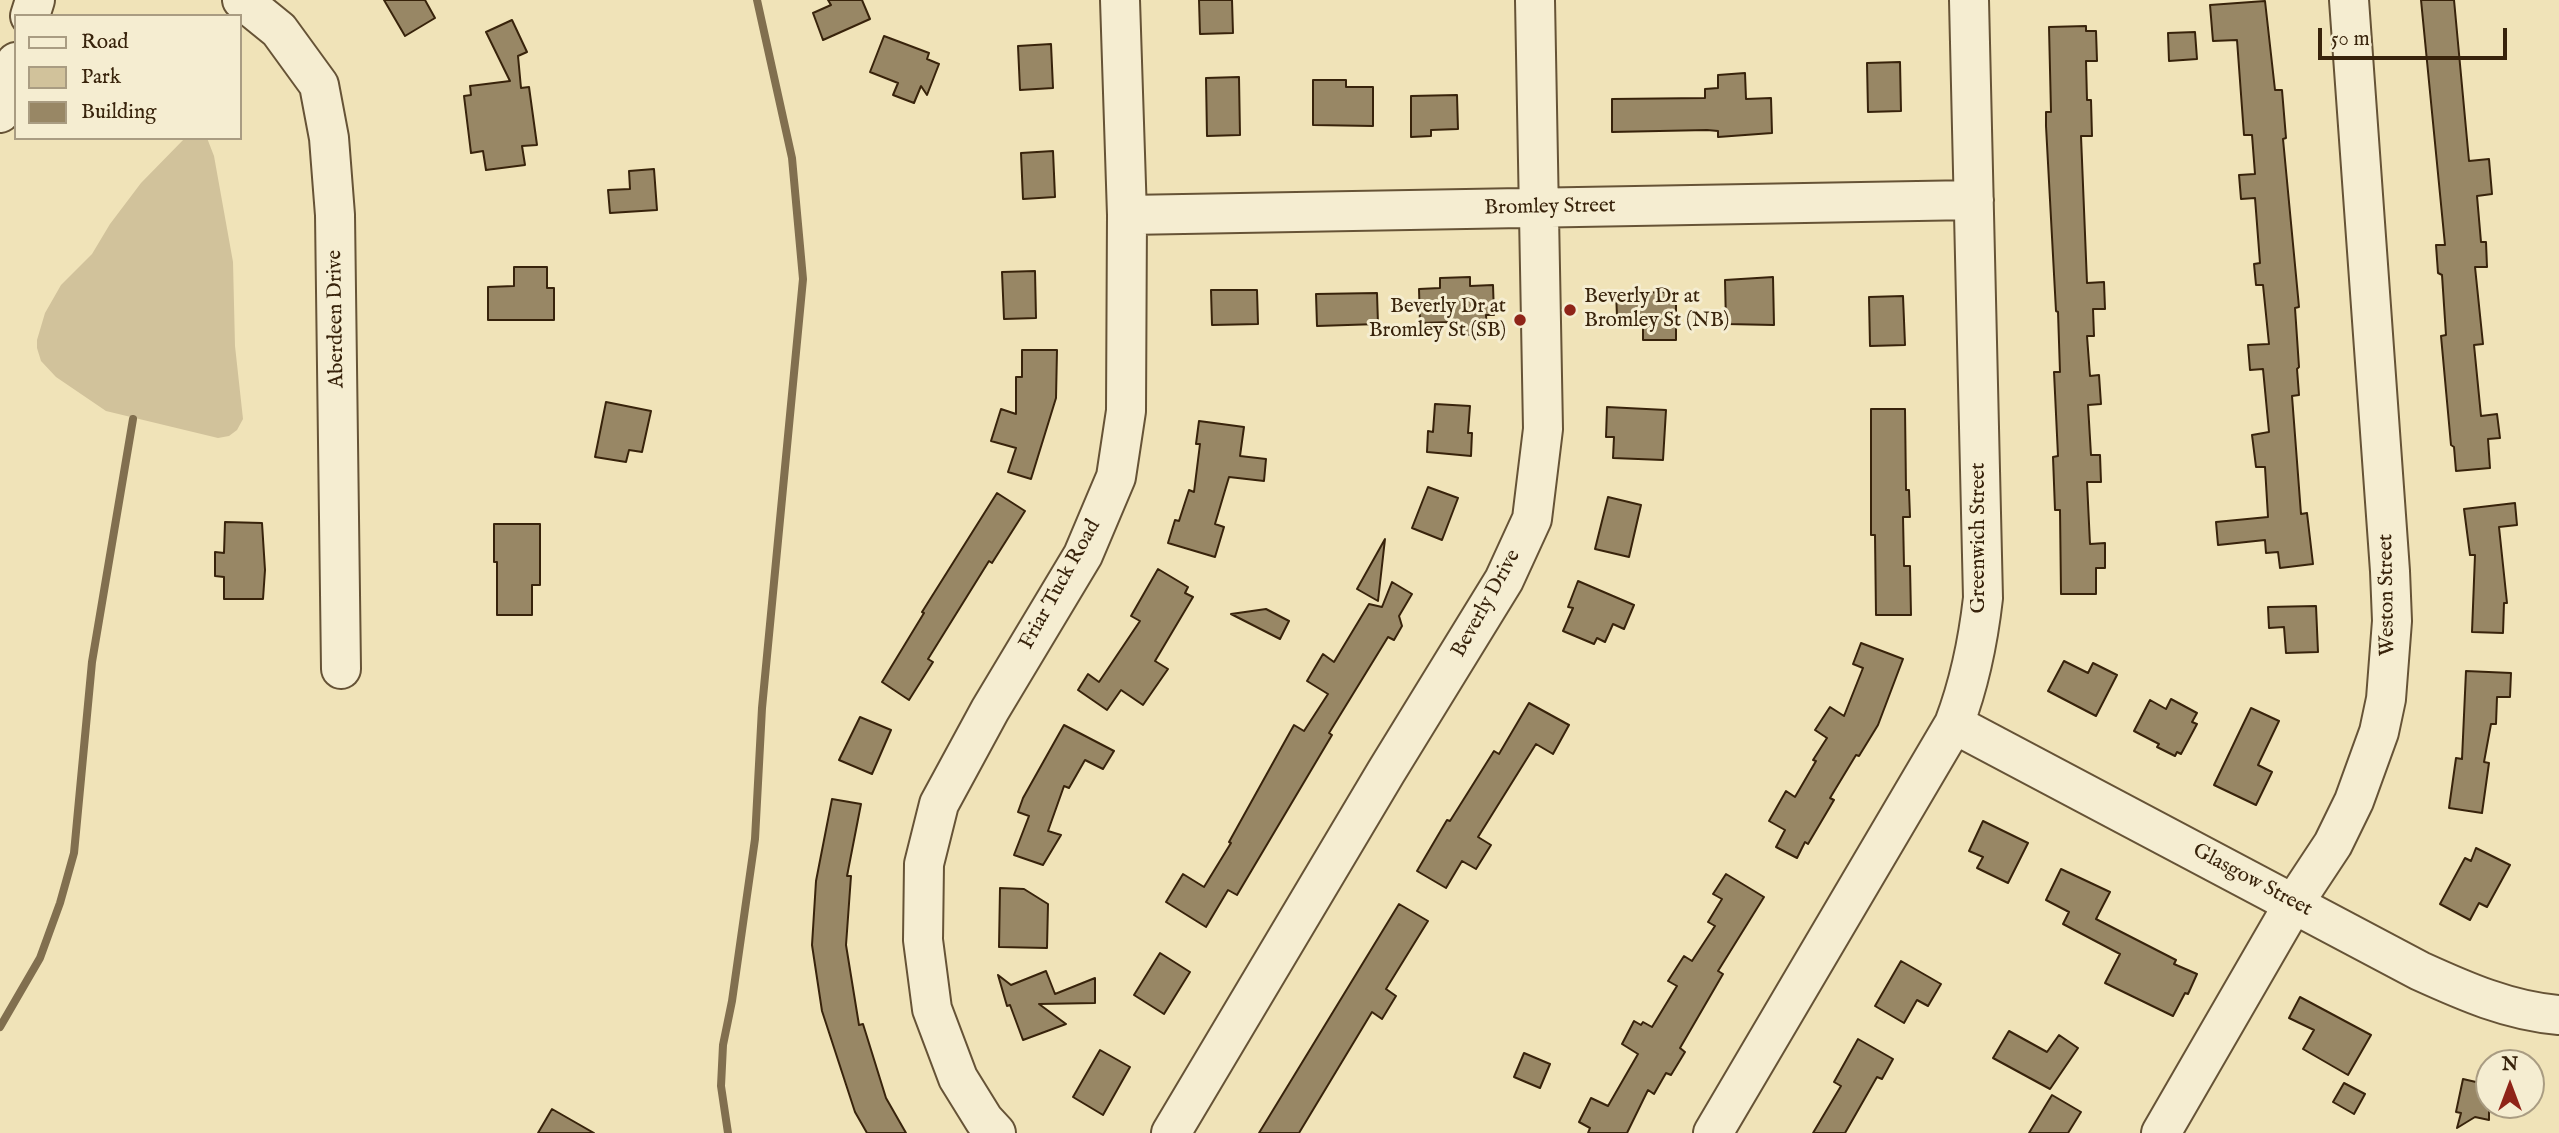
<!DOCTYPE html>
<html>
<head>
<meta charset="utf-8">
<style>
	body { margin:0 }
	#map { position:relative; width:2559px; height:1133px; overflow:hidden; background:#f0e3b8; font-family:"IM FELL English",serif }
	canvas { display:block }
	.legend { position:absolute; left:14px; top:14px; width:228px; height:126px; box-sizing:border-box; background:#f5edd1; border:2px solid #a99c82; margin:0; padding:9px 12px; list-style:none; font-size:21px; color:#38230b }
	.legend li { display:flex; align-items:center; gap:14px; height:35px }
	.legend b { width:35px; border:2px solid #a99c82 }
	.north { position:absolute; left:2475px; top:1049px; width:70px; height:70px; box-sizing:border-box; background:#f5edd1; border:2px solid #a99c82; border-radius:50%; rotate:0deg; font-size:19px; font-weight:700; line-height:28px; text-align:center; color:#38230b }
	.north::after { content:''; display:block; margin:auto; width:24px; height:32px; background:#8f2418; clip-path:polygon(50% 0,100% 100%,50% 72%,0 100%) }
	.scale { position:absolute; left:2318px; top:28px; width:189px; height:32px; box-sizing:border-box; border:4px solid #38230b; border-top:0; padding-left:9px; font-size:21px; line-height:24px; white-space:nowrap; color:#38230b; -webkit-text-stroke:5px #f5edd1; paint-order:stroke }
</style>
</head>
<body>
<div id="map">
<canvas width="2559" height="1133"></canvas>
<ul class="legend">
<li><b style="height:9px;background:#f5edd1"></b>Road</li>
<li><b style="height:19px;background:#d1c29b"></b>Park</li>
<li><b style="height:19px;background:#988765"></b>Building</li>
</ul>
<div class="north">N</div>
<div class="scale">50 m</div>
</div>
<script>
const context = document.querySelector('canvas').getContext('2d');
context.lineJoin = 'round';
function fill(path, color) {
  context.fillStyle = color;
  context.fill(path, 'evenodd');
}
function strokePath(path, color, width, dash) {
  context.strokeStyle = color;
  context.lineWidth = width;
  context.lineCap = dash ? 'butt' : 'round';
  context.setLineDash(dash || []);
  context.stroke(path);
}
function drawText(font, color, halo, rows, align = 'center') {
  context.font = font + ' "IM FELL English",serif';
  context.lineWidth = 6;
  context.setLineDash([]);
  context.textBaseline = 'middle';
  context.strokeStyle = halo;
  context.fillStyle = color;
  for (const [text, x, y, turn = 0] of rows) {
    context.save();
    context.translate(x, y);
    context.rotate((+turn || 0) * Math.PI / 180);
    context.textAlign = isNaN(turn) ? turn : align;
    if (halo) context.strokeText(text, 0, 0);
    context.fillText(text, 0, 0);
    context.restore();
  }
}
fill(new Path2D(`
	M185 138H207L214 156 233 262 235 346 243 419 237 430 229 436 218 438 106 411 56 377 41 361 37 348V340L45 313 61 285 92 254 110 224 141 183Z`), '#d1c29b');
strokePath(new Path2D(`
	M0 1027 40 958 60 903 74 853 92 662 133 419
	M728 1133 721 1086 723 1045 732 1001 755 839 762 708 803 279 792 158 757 0`), '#816f4f', 8);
const building = new Path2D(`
	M384 0H425L435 18 405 36Z
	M828 0H862L870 19 823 40 813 13 831 5Z
	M1199 0H1232L1233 33 1200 34Z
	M2421 0H2454L2469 161 2489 159 2492 194 2477 196 2481 242H2486L2487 267H2475L2483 344 2474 345 2481 416 2497 414 2500 438 2488 439 2490 468 2456 471 2454 447 2451 445 2441 336 2446 335 2442 275 2438 273 2436 245H2445Z
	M2265 1 2275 90H2282L2286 138 2283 139 2299 307 2295 308 2299 367 2297 369 2299 395 2292 396 2301 514 2307 513 2313 564 2280 568 2278 552 2266 553 2265 540 2218 545 2216 522 2268 517 2265 467H2256L2252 435 2269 432 2263 369 2250 370 2248 345 2269 344 2263 285H2256L2254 264 2260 263 2255 198 2241 199 2239 175 2255 174 2252 135H2244L2237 40 2213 41 2210 5Z
	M512 20 527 52 518 56 521 88 529 87 537 145 522 146 525 165 486 170 483 151 471 153 464 96 471 95 470 86 510 81 486 32Z
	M2086 26V31H2096L2097 61H2086L2087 100H2091L2092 136H2081L2087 283 2104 282 2105 309H2093L2094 336H2087L2090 376 2099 375 2101 404 2088 405 2091 455H2100L2101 482H2087L2090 544 2105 543V568H2096V594H2061L2060 510H2055L2053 457 2058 456 2054 372H2060L2058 312 2056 311 2046 126V112H2051L2049 27Z
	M2195 32 2197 59 2169 61 2168 33Z
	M884 36 929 53 927 59 939 64 927 95 921 86 914 103 893 95 898 83 870 72Z
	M1051 44 1053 88 1020 90 1018 46Z
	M1900 62 1901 111 1868 112 1867 63Z
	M1745 73 1746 99 1771 98 1772 133 1718 137V131L1707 130 1612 132V99L1705 98V89L1718 88V75Z
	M1239 77 1240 135 1207 136 1206 78Z
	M1313 80H1346V87H1373V126L1313 125Z
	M1457 95 1458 129 1431 130V136L1411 137V96Z
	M1053 151 1055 197 1023 199 1021 153Z
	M654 169 657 210 610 213 608 190 630 189 629 171Z
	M514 267H547V288H554V320H488V287L514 286Z
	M1035 271 1036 318 1004 319 1002 272Z
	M1470 277V286L1493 285 1494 315H1486L1487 334 1452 335V322L1420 323 1419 289 1440 288V278Z
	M1773 277 1774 325 1726 324 1725 280Z
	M1211 290H1257L1258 324 1212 325Z
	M1676 292V340H1643V316H1617L1616 293Z
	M1377 293 1378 324 1317 326 1316 294Z
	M1903 296 1905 345 1870 346 1869 297Z
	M1022 350H1057L1056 398 1031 479 1008 472 1016 448 991 441 1001 409 1016 414V377H1022Z
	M606 402 651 411 642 452 629 450 626 462 595 457Z
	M1435 404 1470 406 1468 433H1472L1471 456 1427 452 1428 431 1433 432Z
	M1607 407 1666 410 1663 460 1613 458 1614 437H1606Z
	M1871 409H1905L1906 490H1909L1910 517H1903L1904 566H1910L1911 615H1876L1875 535H1871Z
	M1199 421 1244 427 1240 456 1266 459 1264 481 1229 477 1215 524 1224 527 1215 557 1168 543 1175 520 1179 521 1189 490 1194 492 1200 444H1196Z
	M1428 487 1458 498 1442 540 1412 528Z
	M997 493 1025 511 992 563 989 561 928 659 933 662 909 700 882 682 924 613 922 612Z
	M1608 497 1641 505 1629 557 1595 549Z
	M2515 503 2517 525 2499 527 2507 603H2504L2503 633 2472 632 2475 555H2470L2464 509Z
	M225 522 262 523 265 570 263 599H224V577L215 576V552L224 553Z
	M494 524H540V585H532V615H497V562H494Z
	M1385 539 1378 601 1357 589Z
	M1158 569 1188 587 1185 593 1193 597 1155 661 1168 669 1143 705 1121 690 1107 710 1078 690 1088 674 1099 682 1140 621 1131 616Z
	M1578 581 1634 605 1624 629 1613 624 1605 642 1597 638 1594 644 1563 631 1573 608 1568 607Z
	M1392 582 1412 594 1399 616 1402 626 1394 640 1388 637 1329 733 1332 735 1237 895 1228 890 1206 927 1166 902 1183 874 1204 887 1231 843 1229 842 1294 725 1304 731 1328 694 1307 681 1323 654 1334 662 1369 604 1382 607Z
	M2316 606 2318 652 2286 653 2284 627 2269 628 2268 607Z
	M1266 609 1289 621 1280 639 1231 614Z
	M1861 643 1903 659 1878 725 1859 756 1856 755 1830 798 1834 800 1808 844 1805 842 1797 858 1776 847 1785 830 1769 821 1786 791 1795 797 1816 761 1813 760 1827 738 1815 730 1830 707 1844 716 1863 668 1853 664Z
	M2064 661 2088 673 2093 663 2117 675 2096 716 2048 691Z
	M2466 671 2511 673 2510 697H2497L2496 724H2491L2484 762 2489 763 2482 813 2449 808 2456 758 2462 759Z
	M2171 699 2197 713 2192 722 2197 724 2181 754 2177 752 2175 756 2157 747 2159 744 2134 731 2150 700 2166 709Z
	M1529 703 1569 725 1553 754 1536 744 1478 837 1491 845 1476 869 1462 861 1446 888 1417 871 1447 820 1450 821 1494 751 1499 754Z
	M2251 708 2279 721 2258 765 2272 772 2256 805 2214 785Z
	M860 717 891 730 872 774 839 760Z
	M1064 725 1114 751 1103 769 1085 760 1069 788 1064 786 1048 831 1061 835 1043 865 1014 855 1029 816 1018 812 1023 798Z
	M832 799 861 804 847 876H851L846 945 859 1025 863 1024 886 1098 906 1133H867L855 1112 822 1011 812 945 816 881Z
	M1983 821 2028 843 2008 883 1977 868 1983 857 1969 851Z
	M2476 848 2510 865 2487 907 2479 903 2470 920 2440 904 2465 858 2471 861Z
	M2061 869 2110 892 2096 919 2176 960 2174 964 2197 974 2188 994 2185 993 2173 1016 2105 983 2120 954 2063 924 2069 912 2046 900Z
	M1726 874 1764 897 1718 971 1723 974 1680 1048 1685 1052 1671 1075 1666 1073 1654 1094 1648 1090 1627 1133H1588L1590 1128 1579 1122 1591 1098 1608 1106 1638 1054 1622 1044 1634 1021 1641 1025 1643 1022 1652 1027 1677 986 1668 981 1684 956 1692 961 1715 926 1708 922 1722 899 1713 894Z
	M1000 888 1024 889 1048 904 1047 948 999 947Z
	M1399 904 1428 921 1386 989 1396 996 1382 1019 1372 1012 1299 1133H1259Z
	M1160 953 1190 972 1164 1014 1134 995Z
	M1901 961 1941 984 1928 1006 1917 1000 1904 1023 1875 1006Z
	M1046 971 1055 994 1095 978V1003L1039 1004 1066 1024 1023 1040 1010 1005 1007 1006 998 975 1011 985Z
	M2300 997 2371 1035 2348 1075 2303 1049 2314 1030 2289 1018Z
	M2009 1031 2047 1052 2059 1035 2078 1048 2050 1089 1993 1058Z
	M1858 1039 1893 1059 1882 1079 1877 1077 1845 1133H1813L1841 1086 1834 1082Z
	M1100 1050 1130 1067 1103 1115 1073 1097Z
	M1524 1053 1550 1064 1540 1088 1514 1077Z
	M2463 1079 2489 1085V1120L2475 1117 2457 1128 2461 1113 2456 1112Z
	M2344 1083 2365 1094 2354 1114 2333 1102Z
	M2052 1095 2081 1112 2068 1133H2029Z
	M552 1109 594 1133H538Z`);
fill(building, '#988765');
strokePath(building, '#38230b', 2);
const minor = new Path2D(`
	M242 0 279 30 319 85 329 138 335 215 341 669
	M30 16 35 0
	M0 113 16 62
	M1127 215 1974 200
	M1954 724 2420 971C2464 991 2509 1011 2559 1015
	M996 1133 984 1120 958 1078 932 1009 923 940 924 864 939 804 990 710 1083 555 1116 477 1126 411 1127 215 1120 0
	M1171 1133 1386 772 1504 580 1532 519 1543 429 1535 0
	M1713 1133 1954 724C1970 682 1978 642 1983 598L1969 0
	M2161 1133 2294 903 2333 844 2354 801 2379 732 2386 699 2392 621 2390 571 2349 0`);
strokePath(minor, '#665336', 42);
strokePath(minor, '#f5edd1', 38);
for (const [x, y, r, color] of [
	[1570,310,7,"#8f2418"],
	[1520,320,7,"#8f2418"]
]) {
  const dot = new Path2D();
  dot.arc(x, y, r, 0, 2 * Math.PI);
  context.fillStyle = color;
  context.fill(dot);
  strokePath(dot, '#f5edd1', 2.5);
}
drawText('21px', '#38230b', '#f5edd1', [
	["Bromley Street",1550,208,-1],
	["Aberdeen Drive",337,319,-91],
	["Greenwich Street",1980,538,-90],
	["Friar Tuck Road",1061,585,-61],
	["Weston Street",2388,595,-91],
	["Beverly Drive",1487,604,-61],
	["Glasgow Street",2252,881,28]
]);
drawText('21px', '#38230b', '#f5edd1', [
	["Beverly Dr at",1584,298],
	["Bromley St (NB)",1584,322],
	["Beverly Dr at",1506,308,"right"],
	["Bromley St (SB)",1506,332,"right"]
], 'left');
</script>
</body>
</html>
